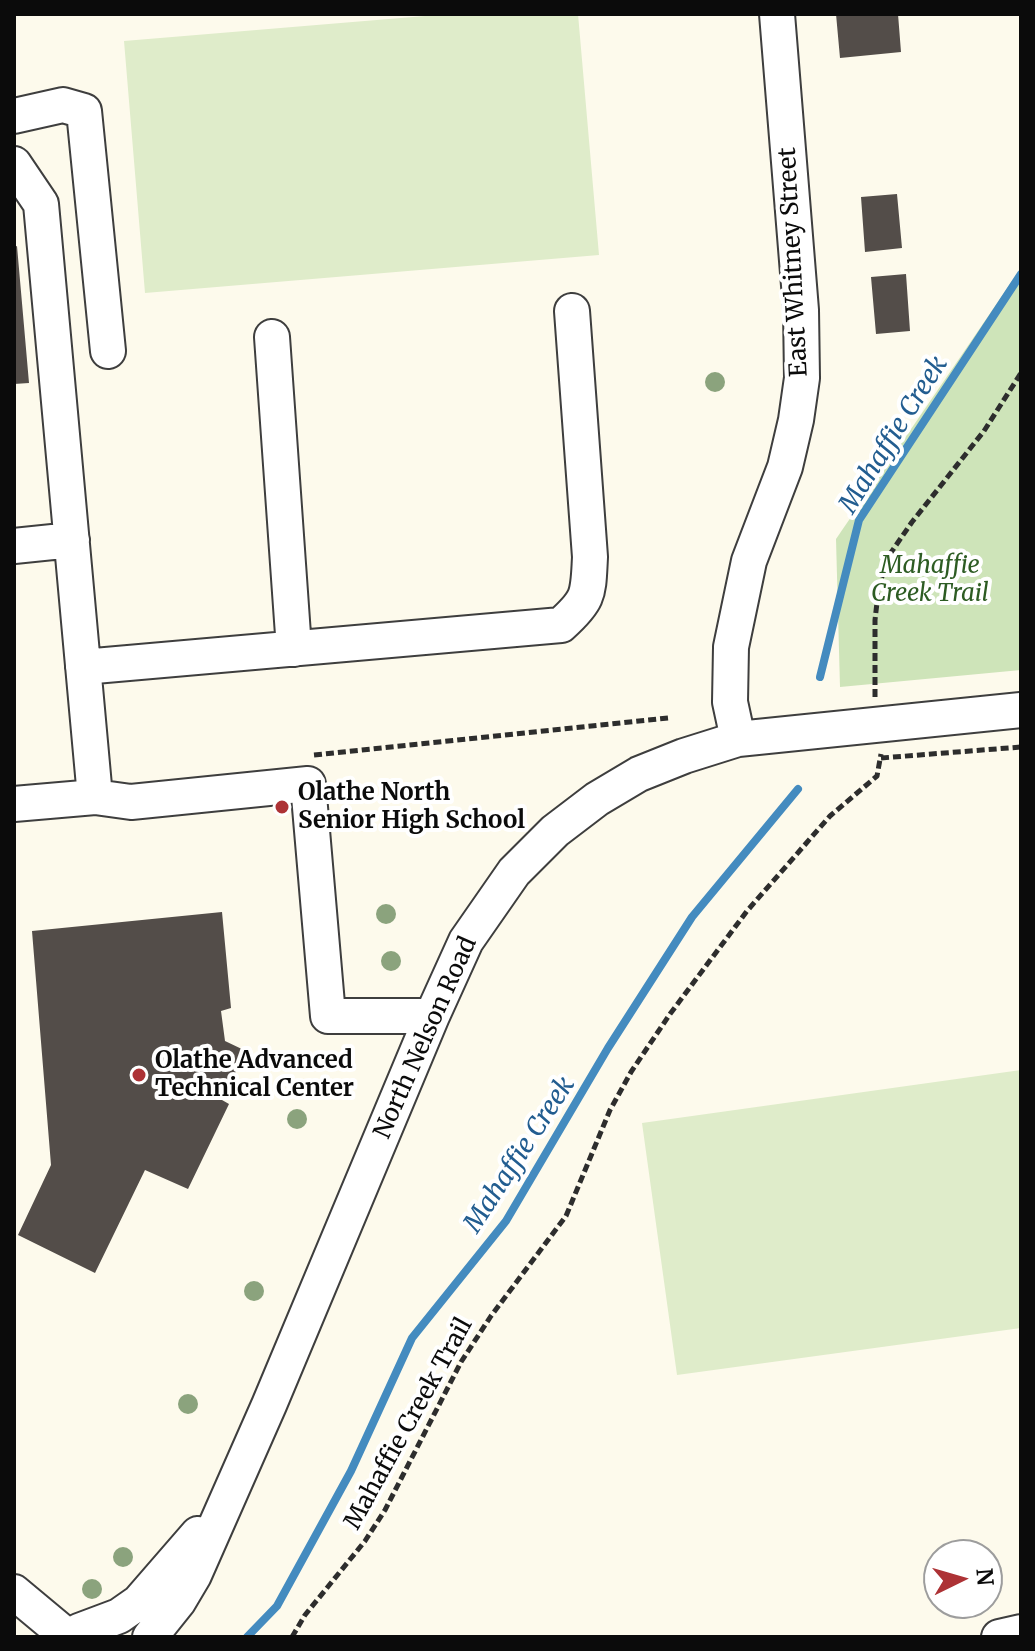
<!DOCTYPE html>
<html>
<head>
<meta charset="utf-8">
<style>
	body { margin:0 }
	#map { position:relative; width:1035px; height:1651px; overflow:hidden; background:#fdfaec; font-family:Merriweather,serif }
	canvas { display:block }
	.frame { position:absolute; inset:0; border:16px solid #0b0b0b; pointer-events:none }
	.north { position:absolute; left:923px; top:1539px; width:80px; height:80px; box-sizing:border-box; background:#fff; border:2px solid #9d9d9d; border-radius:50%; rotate:85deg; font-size:22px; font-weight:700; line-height:32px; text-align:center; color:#0b0b0b }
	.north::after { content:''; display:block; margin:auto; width:28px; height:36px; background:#ad3235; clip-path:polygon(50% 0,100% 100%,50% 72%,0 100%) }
</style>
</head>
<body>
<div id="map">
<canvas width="1035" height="1651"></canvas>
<div class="frame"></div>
<div class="north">N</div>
</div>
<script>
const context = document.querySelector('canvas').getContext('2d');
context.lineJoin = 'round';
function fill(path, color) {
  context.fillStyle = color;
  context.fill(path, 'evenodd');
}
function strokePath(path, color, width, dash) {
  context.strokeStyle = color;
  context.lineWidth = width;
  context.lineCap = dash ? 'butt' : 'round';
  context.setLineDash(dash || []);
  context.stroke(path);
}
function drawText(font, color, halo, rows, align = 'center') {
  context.font = font + ' Merriweather,serif';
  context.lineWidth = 8;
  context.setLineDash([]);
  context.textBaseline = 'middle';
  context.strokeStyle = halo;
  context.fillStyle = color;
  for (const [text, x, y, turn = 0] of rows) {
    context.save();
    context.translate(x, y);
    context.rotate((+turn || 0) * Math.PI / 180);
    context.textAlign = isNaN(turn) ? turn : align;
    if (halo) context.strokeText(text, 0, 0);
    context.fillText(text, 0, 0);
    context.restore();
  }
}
fill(new Path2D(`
	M1021 268V670L840 687 836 539Z`), '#cee4b9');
fill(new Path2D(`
	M449 14H578L599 255 145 293 124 41Z
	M1021 1070V1328L677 1375 642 1123Z`), '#dfecca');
strokePath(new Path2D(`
	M820 677 859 520 1021 274
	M247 1637 277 1606 351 1471 412 1338 506 1221 608 1048 692 917 798 789`), '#448bbf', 8);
fill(new Path2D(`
	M836 14H898L901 52 840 58Z
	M897 194 902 248 865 252 861 197Z
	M17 246 29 383 14 384V247Z
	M906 274 910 331 876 334 871 277Z
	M222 912 231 1008 221 1011 225 1041 246 1051 222 1100 229 1104 188 1189 145 1170 95 1273 18 1235 51 1165 32 931Z`), '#534d49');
const minor = new Path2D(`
	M14 116 63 105 84 111 108 351
	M14 164 41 204 95 797
	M272 337 294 649
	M14 546 72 540
	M83 667 561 625C590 599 588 594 590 557L572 311
	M738 739 730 702 731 647 749 561 785 467 796 420 802 378 801 310 777 14
	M14 804 95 797 131 802 308 784 328 1016H432
	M14 1592 62 1632
	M79 1631 119 1616 139 1602 198 1534
	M150 1637 178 1602 194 1575 269 1405 432 1016 466 941 514 872 555 831 597 799 639 774 684 756 738 739 1021 710
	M999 1637 1021 1632`);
strokePath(minor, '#3e3e3e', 38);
strokePath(new Path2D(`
	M875 697V620L879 585 890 554 912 522 984 431 1021 373
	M314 755 668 718
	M881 758 1021 747
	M292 1637 305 1615 365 1541 385 1510 461 1362 491 1316 566 1216 610 1110 631 1072 670 1014 747 911 830 816 877 776 881 754`), '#2d2d2d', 5, [8, 4]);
strokePath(minor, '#fff', 34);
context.fillStyle = '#8ba37d';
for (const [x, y] of [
	[715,382],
	[386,914],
	[391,961],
	[297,1119],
	[254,1291],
	[188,1404],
	[123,1557],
	[92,1589]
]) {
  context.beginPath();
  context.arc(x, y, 10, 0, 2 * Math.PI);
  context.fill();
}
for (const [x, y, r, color] of [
	[282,807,8,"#ad3235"],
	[139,1075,8,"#ad3235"]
]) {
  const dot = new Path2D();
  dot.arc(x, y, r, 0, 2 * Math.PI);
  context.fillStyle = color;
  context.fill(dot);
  strokePath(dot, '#fff', 3);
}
drawText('24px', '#0b0b0b', '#fff', [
	["East Whitney Street",794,262,-93],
	["North Nelson Road",426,1038,-66],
	["Mahaffie Creek Trail",409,1424,-61]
]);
drawText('italic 24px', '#2d5c23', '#fff', [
	["Mahaffie",930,566],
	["Creek Trail",930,594]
]);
drawText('bold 24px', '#0b0b0b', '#fff', [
	["Olathe North",298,793],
	["Senior High School",298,821],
	["Olathe Advanced",155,1061],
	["Technical Center",155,1089]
], 'left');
drawText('italic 26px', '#225d90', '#fff', [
	["Mahaffie Creek",894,435,-58],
	["Mahaffie Creek",520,1155,-57]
]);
</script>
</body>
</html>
